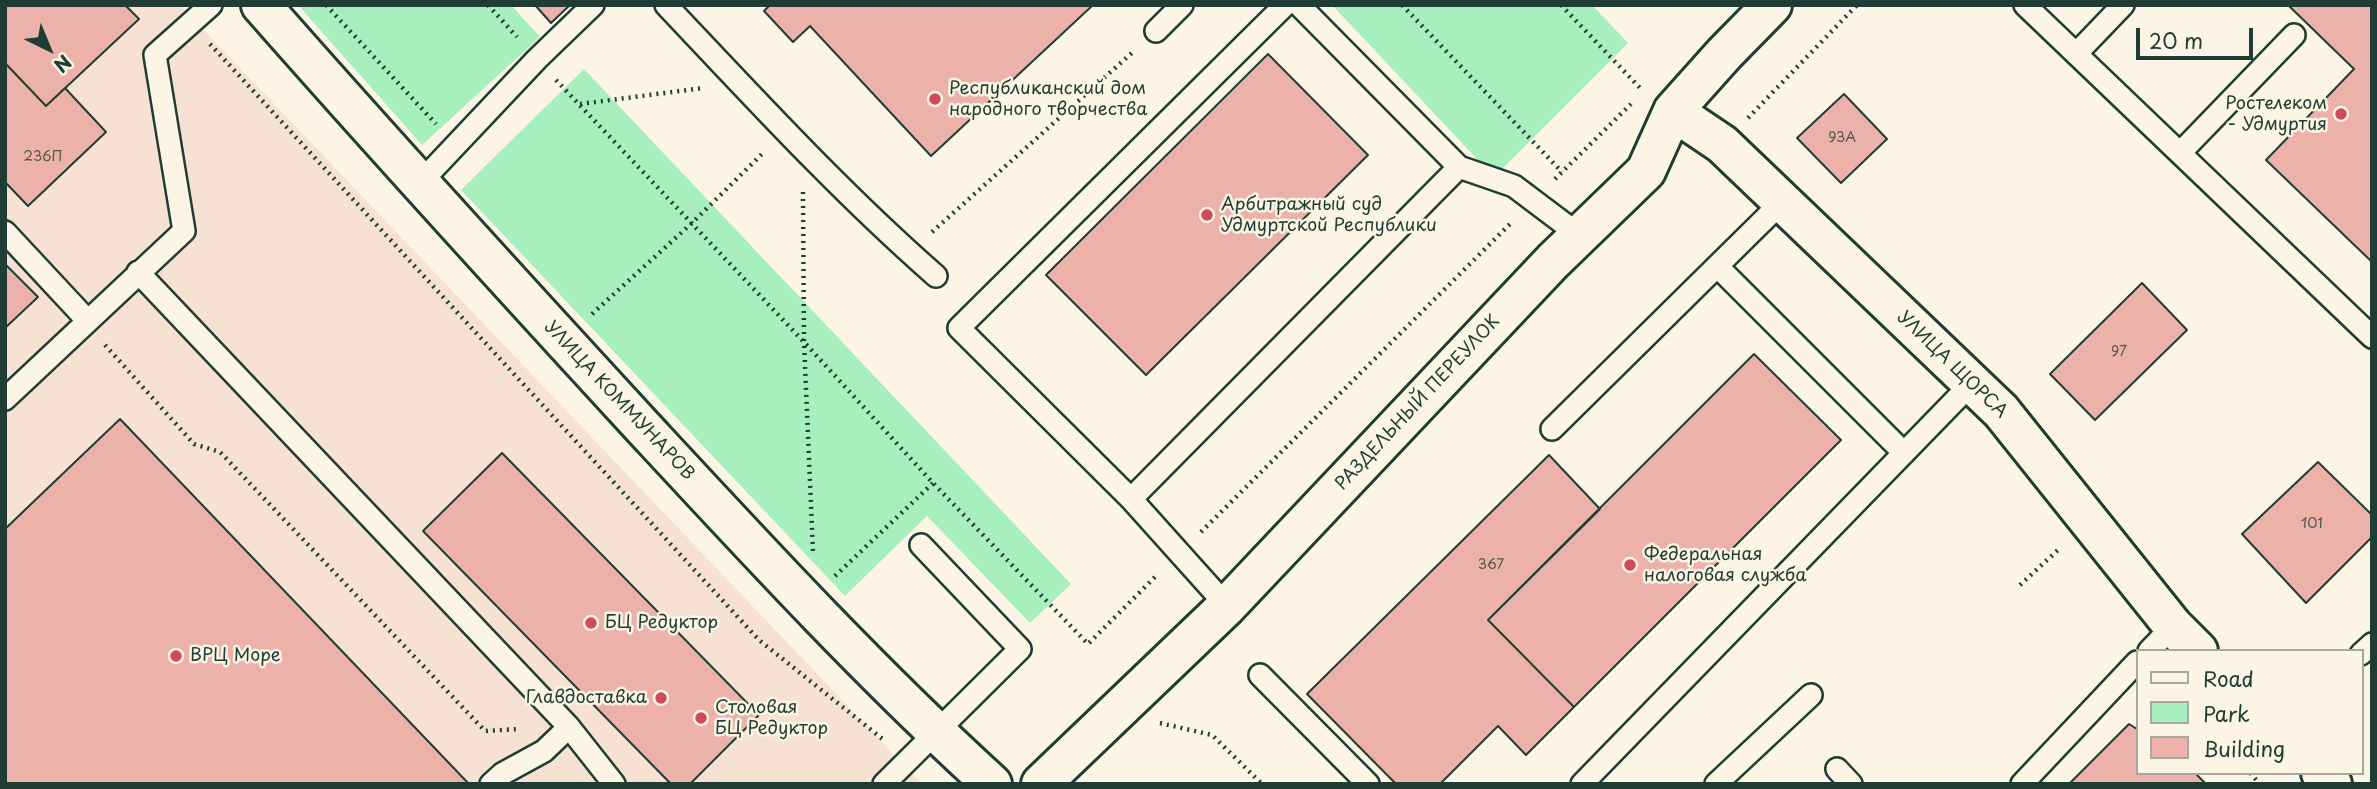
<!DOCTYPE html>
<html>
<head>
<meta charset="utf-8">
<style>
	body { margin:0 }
	#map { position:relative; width:2377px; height:789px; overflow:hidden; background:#fcf5e5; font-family:"Playpen Sans",sans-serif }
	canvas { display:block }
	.frame { position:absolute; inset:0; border:7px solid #1f3d34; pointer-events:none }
	.legend { position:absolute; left:2136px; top:649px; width:228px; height:126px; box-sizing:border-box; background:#fcf5e5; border:2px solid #a4ab9e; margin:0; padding:9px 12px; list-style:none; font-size:21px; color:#1f3d34 }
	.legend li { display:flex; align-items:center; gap:14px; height:35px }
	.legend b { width:35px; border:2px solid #a4ab9e }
	.north { position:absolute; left:14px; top:14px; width:70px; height:70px; -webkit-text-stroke:5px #fcf5e5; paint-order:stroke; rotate:137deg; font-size:19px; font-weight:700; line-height:28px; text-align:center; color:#1f3d34 }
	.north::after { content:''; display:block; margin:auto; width:24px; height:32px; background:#1f3d34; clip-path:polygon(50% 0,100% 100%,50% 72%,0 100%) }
	.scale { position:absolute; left:2136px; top:28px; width:117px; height:32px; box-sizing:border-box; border:4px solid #1f3d34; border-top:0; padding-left:9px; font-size:21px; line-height:24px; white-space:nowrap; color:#1f3d34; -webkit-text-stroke:5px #fcf5e5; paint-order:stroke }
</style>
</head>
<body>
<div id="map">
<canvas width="2377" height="789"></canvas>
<div class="frame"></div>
<ul class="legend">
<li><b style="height:9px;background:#fcf5e5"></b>Road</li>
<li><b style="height:19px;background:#a7efbc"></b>Park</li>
<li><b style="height:19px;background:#ecb1a9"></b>Building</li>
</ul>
<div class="north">N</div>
<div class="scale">20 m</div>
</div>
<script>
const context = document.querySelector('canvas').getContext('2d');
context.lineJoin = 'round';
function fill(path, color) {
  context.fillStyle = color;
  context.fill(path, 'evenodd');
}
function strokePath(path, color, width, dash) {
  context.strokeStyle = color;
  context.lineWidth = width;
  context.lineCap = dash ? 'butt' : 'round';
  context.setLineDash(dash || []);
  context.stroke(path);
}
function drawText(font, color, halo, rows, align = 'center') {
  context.font = font + ' "Playpen Sans",sans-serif';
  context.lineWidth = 5;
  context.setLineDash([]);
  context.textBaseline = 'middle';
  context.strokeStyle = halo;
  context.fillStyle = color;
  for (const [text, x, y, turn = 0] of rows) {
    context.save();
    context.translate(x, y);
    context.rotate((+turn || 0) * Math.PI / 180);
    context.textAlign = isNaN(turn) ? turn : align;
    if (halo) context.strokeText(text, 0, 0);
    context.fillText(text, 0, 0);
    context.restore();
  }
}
fill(new Path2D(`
	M5 5H180L922 784H5Z`), '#f7e1d3');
fill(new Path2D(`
	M298 5H511L540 37 422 145Z
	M1332 5H1592L1628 43 1494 177Z
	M584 69 1071 584 1030 623 927 516 845 596 461 190Z`), '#a7efbc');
const building = new Path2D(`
	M5 5H125L139 19 46 106 5 63Z
	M535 5H570L551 23Z
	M770 5H1093L931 156 810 26 793 42 764 11Z
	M2288 5H2372V262L2266 160 2354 69Z
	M1268 54 1368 155 1146 375 1046 275Z
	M5 63 46 106 65 88 106 132 28 206 5 182Z
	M1844 94 1887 139 1841 183 1797 138Z
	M5 264 38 297 5 328Z
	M2142 283 2187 330 2095 420 2050 374Z
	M1754 354 1841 440 1574 707 1488 620Z
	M120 419 469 784H5V529Z
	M502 453 759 715 690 784H671L423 531Z
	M1549 455 1600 509 1488 620 1574 707 1526 755 1498 726 1440 784H1396L1307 694Z
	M2318 462 2372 515V537L2306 603 2242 534Z
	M2129 724 2137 729V773H2195L2206 784H2069Z`);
fill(building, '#ecb1a9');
strokePath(building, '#1f3d34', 2);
const service = new Path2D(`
	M666 5C753 97 840 192 936 276
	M1285 5 959 328 1131 499 1459 167
	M1299 5 1459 167 1514 186 1579 235
	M2025 5 2372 337
	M1156 31 1182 5
	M2076 54 2123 5
	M2180 153 2294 35
	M419 184 537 59 593 5
	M5 232 87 320
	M1717 266 1904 453
	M138 272 569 727 614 784
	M5 399 184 231 155 55 211 5
	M1552 429 1783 201
	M1131 499 1227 606
	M2149 651 2173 626
	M2361 654 2372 644
	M1260 675 1368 784
	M1837 769 1851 784
	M491 784 502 774 544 751 569 727
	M884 784 1020 649 921 545
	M1582 784 1972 383
	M1716 784 1811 695
	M2022 784 2137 662`);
const minor = new Path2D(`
	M1673 111 1722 144 2001 411 2173 626 2198 651
	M2321 773 2332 784
	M1041 784 1227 606 1553 261 1646 171 1673 111 1724 54 1772 5`);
const tertiary = new Path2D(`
	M261 5C385 146 512 285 639 423 754 547 867 670 992 784`);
strokePath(service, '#1f3d34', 26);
strokePath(minor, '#1f3d34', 44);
strokePath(tertiary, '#1f3d34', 44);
strokePath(new Path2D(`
	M326 5 436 124
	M488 5 517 37
	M1402 5 1562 172
	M1561 5 1641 89
	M210 44 759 640 885 741
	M556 80 804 342 933 483 1088 644 1157 575
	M580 104 703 88
	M1748 118 1857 5
	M1555 179 1631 104
	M803 192 804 342 813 551
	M932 232 1134 51
	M592 314 692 223 764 152
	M105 345 194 444 220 452 485 731 519 729
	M1201 532 1512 222
	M835 576 933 483
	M2020 585 2060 548
	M1160 723 1212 735 1262 784
	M2250 773 2260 784`), '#1f3d34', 4.5, [2, 5]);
strokePath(service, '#fcf5e5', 21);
strokePath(minor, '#fcf5e5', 38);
strokePath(tertiary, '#fcf5e5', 38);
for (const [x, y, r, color] of [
	[935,99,7,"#d1495b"],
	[2341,114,7,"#d1495b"],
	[1207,215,7,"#d1495b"],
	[1630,565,7,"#d1495b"],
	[591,623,7,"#d1495b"],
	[176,656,7,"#d1495b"],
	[661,698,7,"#d1495b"],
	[701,718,7,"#d1495b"]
]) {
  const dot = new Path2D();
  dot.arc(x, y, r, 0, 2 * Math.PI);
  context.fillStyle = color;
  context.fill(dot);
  strokePath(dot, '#fcf5e5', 2.5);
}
drawText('14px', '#525a51', null, [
	["93А",1842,138],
	["236П",43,157],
	["97",2119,352],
	["101",2312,524],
	["367",1491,565]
]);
drawText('18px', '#1f3d34', '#fcf5e5', [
	["Республиканский дом",949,89],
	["народного творчества",949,110],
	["Ростелеком",2327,104,"right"],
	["- Удмуртия",2327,125,"right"],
	["Арбитражный суд",1221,205],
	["Удмуртской Республики",1221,226],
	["Федеральная",1644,555],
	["налоговая служба",1644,576],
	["БЦ Редуктор",605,623],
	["ВРЦ Море",190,656],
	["Главдоставка",647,698,"right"],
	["Столовая",715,708],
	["БЦ Редуктор",715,729]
], 'left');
drawText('18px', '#1f3d34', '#fcf5e5', [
	["УЛИЦА ЩОРСА",1952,365,44],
	["УЛИЦА КОММУНАРОВ",619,401,47],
	["РАЗДЕЛЬНЫЙ ПЕРЕУЛОК",1418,403,-47]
]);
</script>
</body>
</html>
